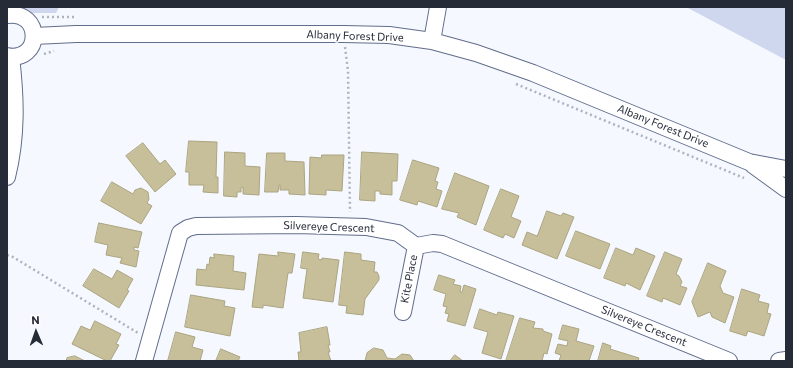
<!DOCTYPE html>
<html>
<head>
<meta charset="utf-8">
<style>
	body { margin:0 }
	#map { position:relative; width:793px; height:368px; overflow:hidden; background:#f5f8ff; font-family:Commissioner,sans-serif }
	canvas { display:block }
	.frame { position:absolute; inset:0; border:8px solid #262b38; pointer-events:none }
	.north { position:absolute; left:16px; top:312px; width:40px; height:40px; -webkit-text-stroke:3px #fff; paint-order:stroke; rotate:358deg; font-size:11px; font-weight:700; line-height:16px; text-align:center; color:#262b38 }
	.north::after { content:''; display:block; margin:auto; width:14px; height:18px; background:#262b38; clip-path:polygon(50% 0,100% 100%,50% 72%,0 100%) }
</style>
</head>
<body>
<div id="map">
<canvas width="793" height="368"></canvas>
<div class="frame"></div>
<div class="north">N</div>
</div>
<script>
const context = document.querySelector('canvas').getContext('2d');
context.lineJoin = 'round';
function fill(path, color) {
  context.fillStyle = color;
  context.fill(path, 'evenodd');
}
function strokePath(path, color, width, dash) {
  context.strokeStyle = color;
  context.lineWidth = width;
  context.lineCap = dash ? 'butt' : 'round';
  context.setLineDash(dash || []);
  context.stroke(path);
}
function drawText(font, color, halo, rows, align = 'center') {
  context.font = font + ' Commissioner,sans-serif';
  context.lineWidth = 3;
  context.setLineDash([]);
  context.textBaseline = 'middle';
  context.strokeStyle = halo;
  context.fillStyle = color;
  for (const [text, x, y, turn = 0] of rows) {
    context.save();
    context.translate(x, y);
    context.rotate((+turn || 0) * Math.PI / 180);
    context.textAlign = isNaN(turn) ? turn : align;
    if (halo) context.strokeText(text, 0, 0);
    context.fillText(text, 0, 0);
    context.restore();
  }
}
fill(new Path2D(`
	M7 7H59L56 13H7Z
	M686 7H786V60Z`), '#cfd7ee');
const building = new Path2D(`
	M189 141 217 142 216 177H218V193L203 192 204 185H189V172H186Z
	M143 143 160 164 165 160 176 174 155 192 126 156Z
	M225 152 245 153V166L260 167 259 195 243 194V187L241 188V192H237V197L224 196Z
	M362 152 398 154 397 181H392V195L380 194V191H375V201L360 200Z
	M267 153H285V161L304 162 305 195 289 194V190H280V185H279L278 192H265Z
	M322 155H344L342 191 326 190V195L309 194 310 157 321 158Z
	M413 160 439 168 435 181 438 182 436 189 442 191 437 207 418 201 417 205 400 200Z
	M455 173 489 186 476 225 457 217 459 213 442 209Z
	M112 182 133 194 135 190 141 188 148 192 149 199 147 203 152 206 141 224 101 201Z
	M501 189 519 196 511 217 521 221 514 238 505 234 503 238 484 230Z
	M547 211 561 216 563 213 574 217 557 259 522 245 527 232 537 236Z
	M99 223 142 232 138 248 134 247V250L139 251 136 267 120 263 122 258 106 255 108 245 95 242Z
	M576 231 610 244 600 269 566 256Z
	M616 248 633 255 636 248 655 256 640 290 626 283 625 286 604 278Z
	M278 252 295 254 292 273H288L283 308 263 305V308L252 307 259 254 278 256Z
	M303 252 319 254 318 259 322 260V258L339 260 333 302 303 298 307 269 301 268Z
	M345 252 361 254V260L375 262 374 272H377L379 276V280L365 299 363 315 346 313 347 306 339 305Z
	M665 252 682 259 676 274 679 276 682 282 680 286 687 288 680 305 663 298 662 302 647 296Z
	M214 254 234 256 233 271 246 273 244 290 196 285 197 269 206 270 207 264 209 265 210 257 214 258Z
	M708 263 726 271 720 286 723 293 734 297 725 323 712 317 710 312 698 317 692 302Z
	M94 269 112 279 117 270 133 279 127 290 129 291 119 308 83 286Z
	M439 275 455 280 453 284 461 286 460 292H462L464 285 476 289 465 326 447 321 449 314 445 313 447 307 443 306 446 294 434 290Z
	M742 289 760 295 758 301 769 304 767 313 771 314 764 336 748 331 746 336 730 331Z
	M191 295 225 301 224 306 235 308 230 336 185 327Z
	M480 309 497 315 498 312 514 316 501 359 482 353 488 332 474 328Z
	M520 318 535 322 533 328 543 329V331L552 334 547 354 544 353 542 361H506Z
	M95 321 121 334 116 344 119 345 110 361H107L72 344 81 326 90 330Z
	M563 325 579 329 576 341 594 346 589 361H559L561 355 555 353 558 344 567 346 568 341 559 339Z
	M327 327 330 345H328L330 352H328L331 361H299L298 352H301L299 333Z
	M176 332 195 337 192 347 203 350 200 361H168Z
	M603 343 611 346 610 349 639 358 638 361H598Z
	M374 348 383 350 387 358 395 359 402 354 410 355 414 361H365L367 353Z
	M221 349 240 357 238 361H216Z
	M455 355 463 361H450Z
	M75 356 85 361H66L67 358Z`);
fill(building, '#c6bf9a');
strokePath(building, '#aba480', 1);
const minor = new Path2D(`
	M7 15C43 10 42 63 7 56
	M34 36 76 34H343L389 35 432 41 476 53 533 73 749 162 786 169
	M432 41 438 7
	M753 165 786 189
	M7 177C17 137 16 98 11 57
	M403 312 416 246
	M144 361 180 233 188 228 196 226 296 225 366 227 398 233 416 246 433 243 442 244 729 361
	M779 361 786 360`);
strokePath(minor, '#616d8b', 18);
strokePath(new Path2D(`
	M42 17H75
	M345 47 348 71 350 212
	M44 54 54 51
	M516 84 744 178
	M7 255 13 257 138 333`), '#afb3bc', 2.5, [2, 3]);
strokePath(minor, '#fff', 16);
drawText('11px', '#262b38', '#fff', [
	["Albany Forest Drive",355,36,2],
	["Albany Forest Drive",663,126,22],
	["Silvereye Crescent",329,227,2],
	["Kite Place",409,279,-79],
	["Silvereye Crescent",644,326,22]
]);
</script>
</body>
</html>
